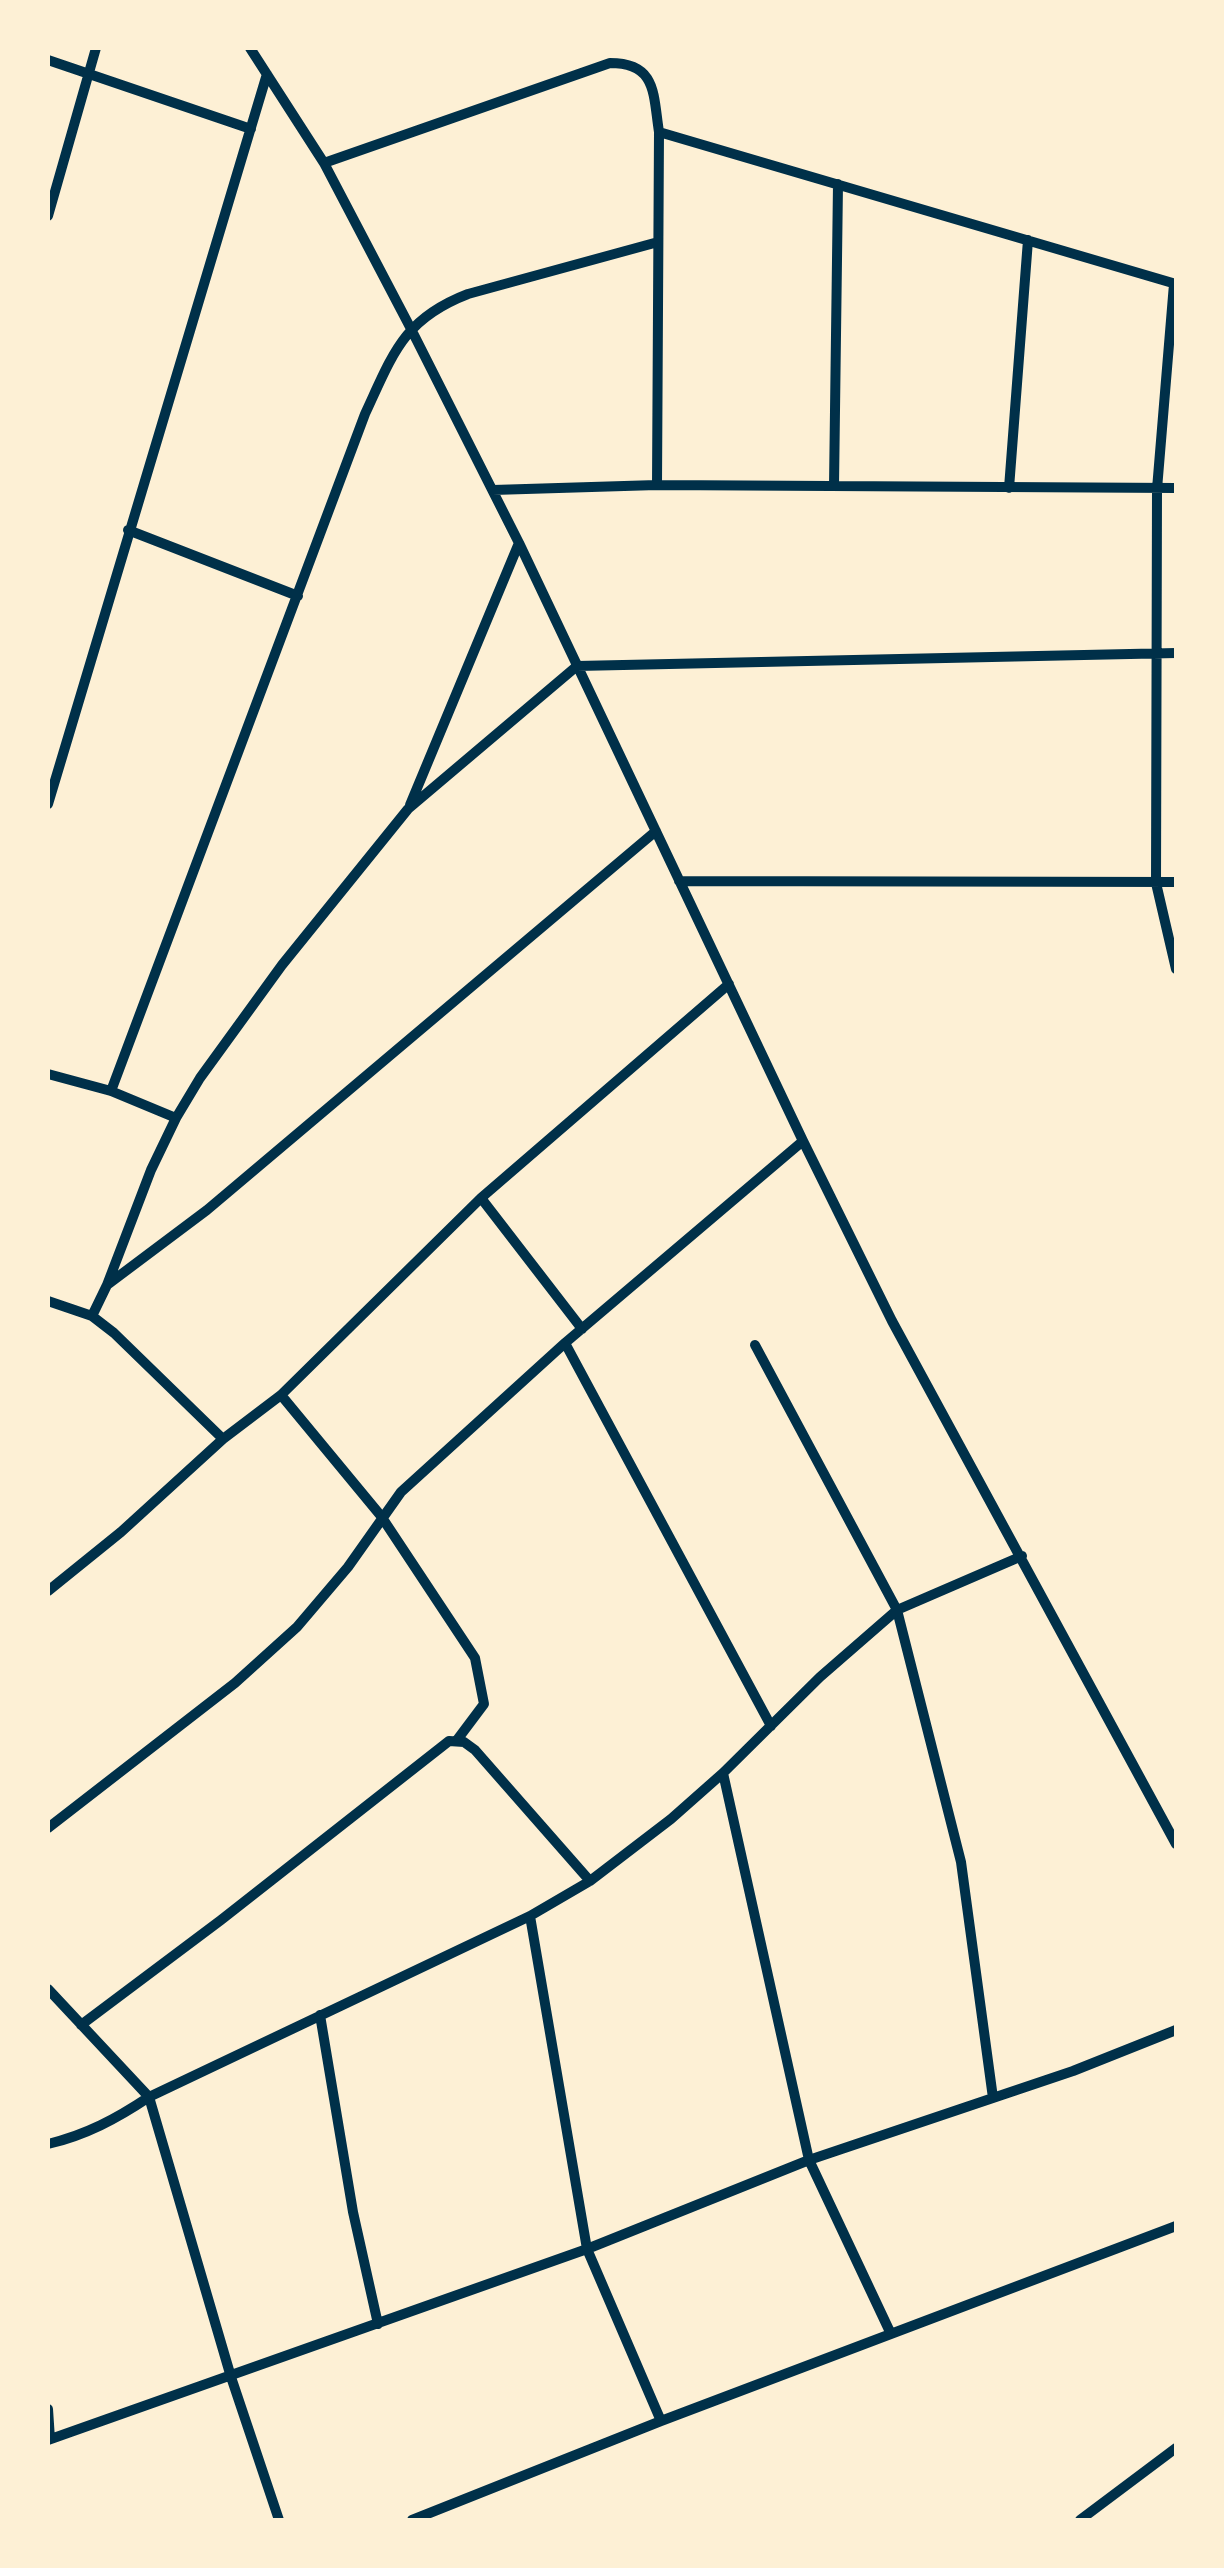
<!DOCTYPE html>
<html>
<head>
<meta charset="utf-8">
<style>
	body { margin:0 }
	#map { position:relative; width:1224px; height:2568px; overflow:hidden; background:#fdf0d5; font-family:Lato,sans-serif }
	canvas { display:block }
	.frame { position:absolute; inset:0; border:50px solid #fdf0d5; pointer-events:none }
</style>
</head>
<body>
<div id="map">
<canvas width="1224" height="2568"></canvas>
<div class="frame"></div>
</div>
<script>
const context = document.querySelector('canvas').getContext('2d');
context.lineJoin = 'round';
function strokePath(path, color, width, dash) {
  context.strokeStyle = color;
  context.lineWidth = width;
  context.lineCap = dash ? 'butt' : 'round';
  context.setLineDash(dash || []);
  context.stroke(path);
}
strokePath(new Path2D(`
	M250 48 324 163 410 327 519 543 803 1141 892 1321 1176 1844
	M48 60 251 129
	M324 163 610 63C657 63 653 94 659 132L1176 284
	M48 216 96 48
	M1174 284 1157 489 1156 883 1176 969
	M657 485 659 132
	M834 486 838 184
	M1009 488 1028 240
	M493 490 657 485 1176 488
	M128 530 298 596
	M48 804 267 74
	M410 805 519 543
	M679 881 1176 882
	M48 1074 111 1091 176 1118
	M111 1091 365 414C393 354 403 319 468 294L658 242
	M481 1198 582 1329
	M107 1285 151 1170 176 1118 200 1078 282 965 408 809 577 666 1176 653
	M48 1301 92 1316 107 1285 207 1210 656 831
	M92 1316 114 1333 223 1439
	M565 1343 771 1726
	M755 1345 897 1610 961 1862 993 2098
	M281 1395 381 1516 475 1658 484 1704 457 1740
	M48 1591 121 1532 223 1439 281 1395 481 1198 729 984
	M723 1773 809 2160 891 2334
	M48 1828 235 1683 297 1627 348 1567 401 1492 565 1343 803 1141
	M530 1916 587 2249 661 2421
	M48 1989 149 2097 231 2377 279 2520
	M320 2015 353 2212 378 2324
	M81 2025 221 1920 449 1741 464 1742 475 1750 590 1881
	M48 2144C86 2135 116 2119 149 2097L530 1916 590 1881 671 1819 723 1773 820 1677 897 1610 1022 1556
	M48 2409 50 2439
	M48 2440 587 2249 809 2160 1073 2071 1176 2030
	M412 2520 661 2421 1176 2226
	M1080 2520 1176 2448`), '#003049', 10);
</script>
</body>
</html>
